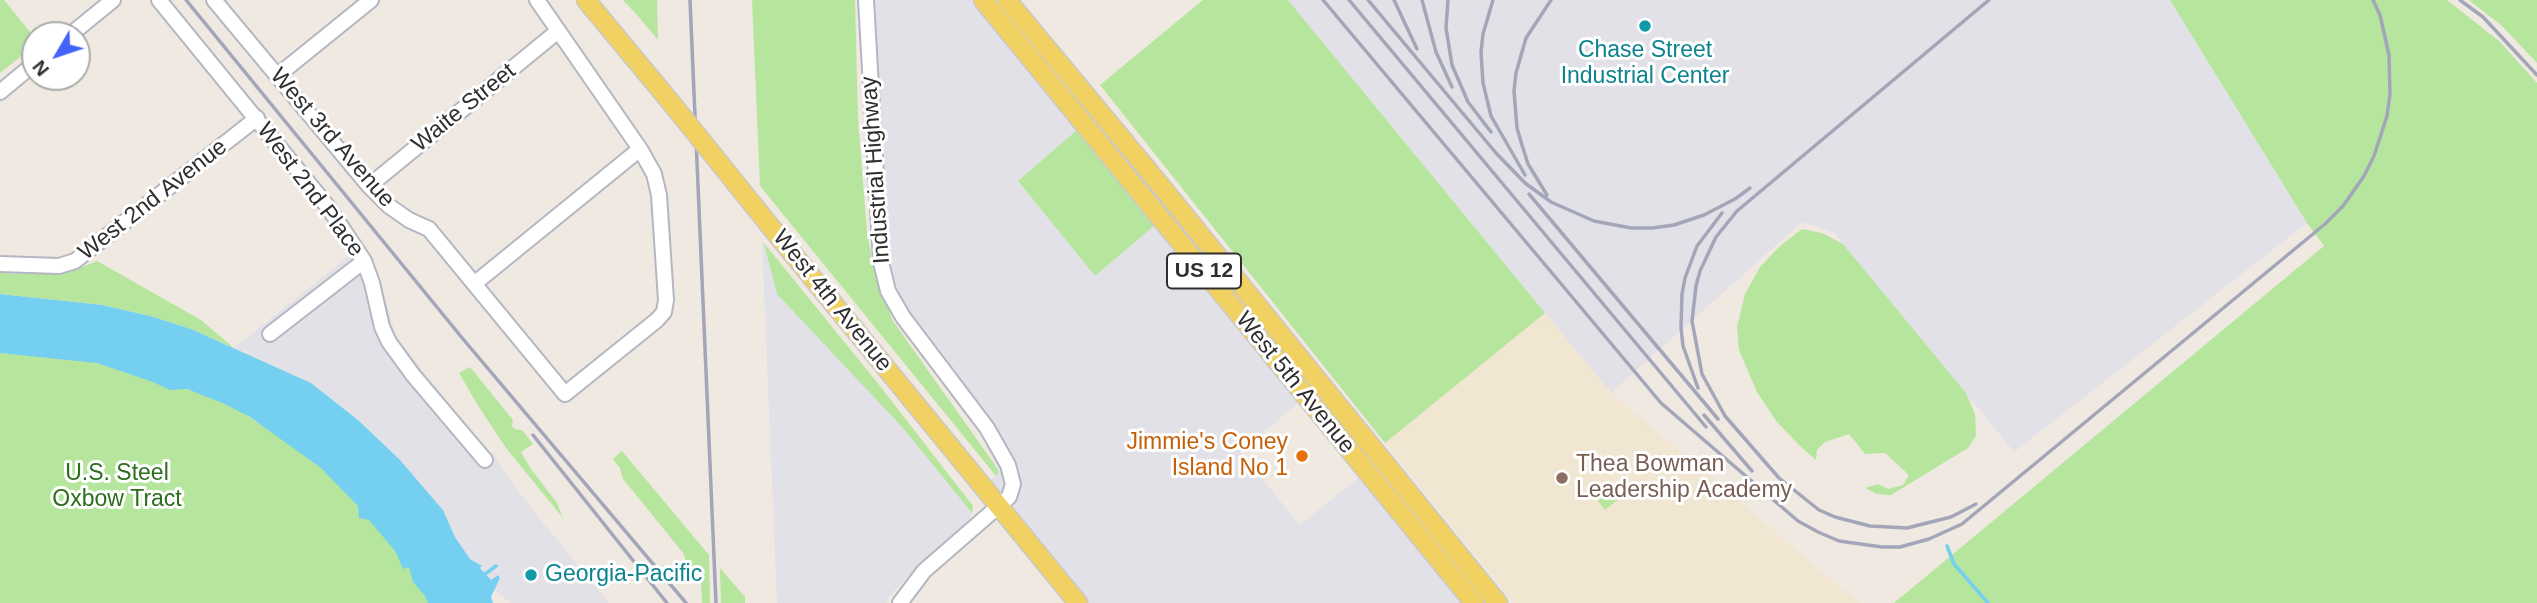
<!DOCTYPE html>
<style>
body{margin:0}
#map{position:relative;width:2537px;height:603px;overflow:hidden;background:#efe9e1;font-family:Arial,sans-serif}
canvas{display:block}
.north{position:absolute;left:21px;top:21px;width:70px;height:70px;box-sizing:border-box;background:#fff;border:2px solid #ababab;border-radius:50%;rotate:231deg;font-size:19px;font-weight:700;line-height:28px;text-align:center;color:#2e2e2e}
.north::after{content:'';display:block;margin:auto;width:24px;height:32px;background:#4264fb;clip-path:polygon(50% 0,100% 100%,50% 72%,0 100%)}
</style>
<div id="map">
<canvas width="2537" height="603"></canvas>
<div class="north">N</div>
</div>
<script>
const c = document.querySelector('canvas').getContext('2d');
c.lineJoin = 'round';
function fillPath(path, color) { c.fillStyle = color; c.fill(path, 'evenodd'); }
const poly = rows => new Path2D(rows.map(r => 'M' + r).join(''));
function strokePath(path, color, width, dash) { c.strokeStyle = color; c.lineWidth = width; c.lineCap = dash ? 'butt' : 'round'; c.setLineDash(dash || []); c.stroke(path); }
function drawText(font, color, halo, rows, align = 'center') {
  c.font = font + ' Arial,sans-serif'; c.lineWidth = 6; c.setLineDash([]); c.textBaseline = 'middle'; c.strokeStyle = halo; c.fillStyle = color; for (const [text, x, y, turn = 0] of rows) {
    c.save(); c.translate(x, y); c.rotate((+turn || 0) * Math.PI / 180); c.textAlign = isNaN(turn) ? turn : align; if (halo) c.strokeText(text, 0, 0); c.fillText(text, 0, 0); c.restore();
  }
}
const industrial = poly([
 [874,0,972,0,1077,130,1018,182,1095,275,1155,225,1303,399,1240,452,1300,525,1364,473,1464,603,1082,603,986,486,999,471,962,387,896,295,888,264],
 [1288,0,2170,0,2307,223,2014,452,1834,233,1802,222,1611,393],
 [762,241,903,428,972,513,967,525,908,576,888,598,887,603,777,603],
 [364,248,380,280,396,337,490,455,493,452,499,464,534,512,609,603,511,603,494,590,500,578,497,575,491,581,480,567,481,565,470,559,455,537,443,510,423,486,358,420,311,383,234,348,350,255]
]);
const education = poly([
 [1545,313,1611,393,1859,603,1514,603,1385,443]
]);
const green = poly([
 [0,0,4,0,35,38,35,45,0,73],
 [623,0,657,0,658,40,638,16],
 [752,0,855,0,858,120,867,232,875,275,893,321,995,465,999,472,996,476,760,186],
 [1203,0,1288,0,1545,313,1385,443,1100,85],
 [2170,0,2447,0,2499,41,2537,83,2537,603,1894,603,2324,246,2307,223],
 [2469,0,2537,0,2537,63,2501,25],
 [1077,130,1155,225,1095,276,1018,181],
 [1802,229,1822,233,1843,244,1966,393,1975,414,1976,436,1968,448,1891,495,1877,494,1865,488,1878,484,1888,489,1903,485,1909,475,1885,453,1865,454,1849,434,1825,442,1817,450,1816,460,1803,449,1777,422,1757,392,1739,350,1737,327,1745,294,1760,267,1781,245],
 [764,243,880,386,973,506,972,513,903,428,777,294],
 [97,261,201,320,234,348,191,329,150,316,102,305,0,294,0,272,12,274,70,272],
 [0,353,97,361,225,401,337,475,443,603,0,603],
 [470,367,513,420,512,426,515,429,522,430,533,444,521,452,531,469,557,503,563,518,506,448,477,404,459,373],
 [622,451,709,555,710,603,702,603,701,580,686,562,684,554,623,479,620,468,613,459],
 [1606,480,1620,498,1605,510,1591,492],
 [720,568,745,597,745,603,721,603]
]);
const water = poly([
 [0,294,102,305,150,316,191,329,311,383,358,420,399,459,443,510,455,537,470,559,482,566,480,568,491,580,498,575,500,578,491,597,493,603,428,603,425,596,413,582,409,567,403,569,396,552,369,520,359,518,358,506,321,468,250,417,225,404,187,389,170,390,153,382,97,363,0,353]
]);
const stream = poly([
 [1947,546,1954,564,1988,603],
 [485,574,496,566]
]);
const minor = poly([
 [159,0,328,207,364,261,372,283,382,327,389,342,413,375,485,460],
 [214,0,369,186,389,206,409,220,429,229,565,394,657,320,664,312,666,300,659,195,654,174,640,149,537,0],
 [866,0,881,262,888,291,903,317,987,428,1008,465,1013,484,1009,497,924,571,900,603],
 [70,35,113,0],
 [277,76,371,0],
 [0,92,35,63],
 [369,186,558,31],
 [0,264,59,266,75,261,257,118],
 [474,284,640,149],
 [270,334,364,261]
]);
const major = poly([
 [586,0,673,105],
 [983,0,1474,603],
 [1007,0,1152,175,1498,603],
 [770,226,1078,603]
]);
const rail = poly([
 [186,0,463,339,686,603],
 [690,0,716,603],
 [1323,0,1661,403,1798,521,1818,532,1839,541,1882,547,1900,547,1929,539,1962,524,2325,224,2343,206,2364,176,2374,156,2387,116,2390,94,2389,55,2380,15,2373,0],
 [1349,0,1706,427],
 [1368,0,1496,153,1525,183,1551,202,1594,221,1631,228,1652,228,1674,225,1704,215,1735,199,1750,188],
 [1394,0,1417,49],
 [1422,0,1436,52,1452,87],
 [1448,0,1446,28,1452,65,1468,102,1491,132],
 [1493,0,1483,34,1481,52,1483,83,1491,116,1525,175],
 [2460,0,2483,17,2537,75],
 [1529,194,1718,419],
 [1547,195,1528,164,1522,145,1517,128,1514,91,1516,73,1526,38,1551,0],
 [1698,388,1683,346,1681,328,1682,294,1685,278,1697,246,1722,213],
 [1704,415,1752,471],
 [533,435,667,603],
 [1976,504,1951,517,1907,528,1870,526,1835,517,1819,510,1779,478,1725,416,1702,374,1692,321,1696,286,1700,271,1716,237,1737,211,1989,0]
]);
const majorBridge = poly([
 [673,105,770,226]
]);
const markers = [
 [1645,26,7,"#0f9aa8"],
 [1302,456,7,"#e8710a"],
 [1562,478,7,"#8d6e63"],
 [531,575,7,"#0f9aa8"]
];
const shields = [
 [1204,271,74]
];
const shieldNames = [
 ["US 12",1204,271]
];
const cultureNames = [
 ["Chase Street",1645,51],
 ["Industrial Center",1645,77],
 ["Georgia-Pacific",545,575,"left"]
];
const streetNames = [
 ["Waite Street",464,108,-39],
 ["West 3rd Avenue",332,138,49],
 ["Industrial Highway",876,170,-94],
 ["West 2nd Place",310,190,53],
 ["West 2nd Avenue",153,200,-38],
 ["West 4th Avenue",832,301,51],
 ["West 5th Avenue",1295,383,51]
];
const foodNames = [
 ["Jimmie's Coney",1288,443],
 ["Island No 1",1288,469]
];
const educationNames = [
 ["Thea Bowman",1576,465],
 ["Leadership Academy",1576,491]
];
const parkNames = [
 ["U.S. Steel",117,474],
 ["Oxbow Tract",117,500]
];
fillPath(industrial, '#e3e1e8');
fillPath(education, '#f0e6d1');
fillPath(green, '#b6e59e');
fillPath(water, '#75cff0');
strokePath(stream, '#75cff0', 3.5);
strokePath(minor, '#b4b7c1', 18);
strokePath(major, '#c9c9c9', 21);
strokePath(minor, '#fff', 14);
strokePath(major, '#f2d163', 18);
strokePath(rail, '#a3a6b8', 3.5);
strokePath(majorBridge, '#c9c9c9', 21, []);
strokePath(majorBridge, '#f2d163', 18);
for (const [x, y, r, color] of markers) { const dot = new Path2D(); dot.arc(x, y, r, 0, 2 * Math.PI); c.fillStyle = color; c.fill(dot); strokePath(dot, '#fff', 2.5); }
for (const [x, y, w] of shields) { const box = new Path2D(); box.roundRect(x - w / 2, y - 17.5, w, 35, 5); c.fillStyle = '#fff'; c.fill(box); strokePath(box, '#2e2e2e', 2); }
drawText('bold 21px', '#2e2e2e', null, shieldNames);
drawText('23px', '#0d838f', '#fff', cultureNames);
drawText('23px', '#2e2e2e', '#fff', streetNames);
drawText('23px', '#c56008', '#fff', foodNames, 'right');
drawText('23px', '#785e54', '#fff', educationNames, 'left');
drawText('23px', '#2c6e1b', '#fff', parkNames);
</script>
